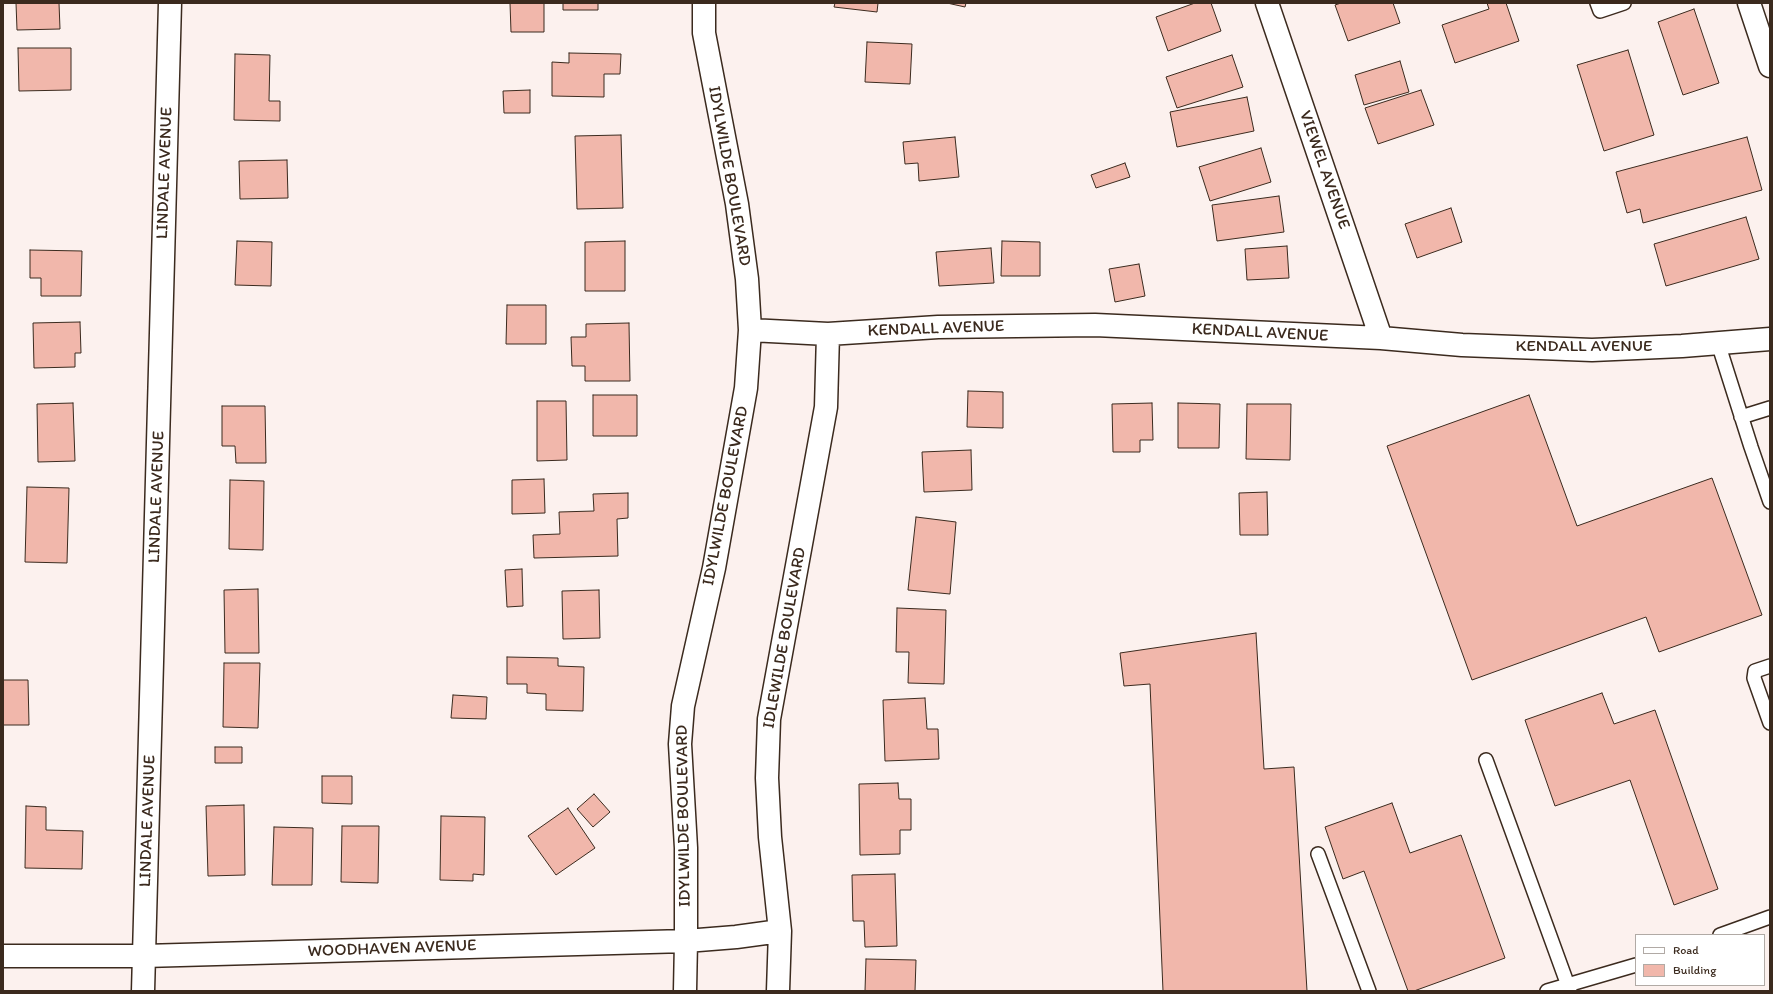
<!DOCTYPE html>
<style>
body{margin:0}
#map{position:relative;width:1773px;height:994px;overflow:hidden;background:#fcf1ee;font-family:Itim,sans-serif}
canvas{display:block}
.frame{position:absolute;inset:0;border:4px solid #3b2a1e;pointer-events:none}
.legend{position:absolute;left:1635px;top:934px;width:130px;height:52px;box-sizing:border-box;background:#fff;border:1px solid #b1aaa5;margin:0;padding:5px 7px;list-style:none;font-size:12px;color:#3b2a1e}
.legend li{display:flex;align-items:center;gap:8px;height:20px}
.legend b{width:20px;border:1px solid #b1aaa5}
</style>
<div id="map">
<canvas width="1773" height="994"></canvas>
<div class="frame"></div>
<ul class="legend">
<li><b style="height:5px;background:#fff"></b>Road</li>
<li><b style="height:11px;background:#f1b7ab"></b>Building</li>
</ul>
</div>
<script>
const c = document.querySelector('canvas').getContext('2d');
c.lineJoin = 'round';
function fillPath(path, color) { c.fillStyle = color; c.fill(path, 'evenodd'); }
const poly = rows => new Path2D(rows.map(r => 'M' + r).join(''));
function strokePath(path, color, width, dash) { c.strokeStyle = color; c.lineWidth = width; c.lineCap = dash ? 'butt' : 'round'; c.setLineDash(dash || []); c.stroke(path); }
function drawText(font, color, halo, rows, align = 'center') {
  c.font = font + ' Itim,sans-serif'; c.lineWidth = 3; c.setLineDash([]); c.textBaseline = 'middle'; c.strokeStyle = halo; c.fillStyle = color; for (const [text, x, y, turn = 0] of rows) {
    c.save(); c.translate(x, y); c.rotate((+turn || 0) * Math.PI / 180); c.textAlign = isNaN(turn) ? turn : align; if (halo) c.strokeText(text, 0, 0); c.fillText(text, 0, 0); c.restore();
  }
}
const building = poly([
 [16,3,59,3,60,29,17,30,16,3],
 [510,3,544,3,544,32,511,32,510,3],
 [563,3,598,3,598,10,563,10,563,3],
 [835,3,878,3,877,12,834,7,835,3],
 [947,3,966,3,965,7,947,3],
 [1195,3,1211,3,1221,31,1168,51,1156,17,1195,3],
 [1341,3,1393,3,1400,23,1348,41,1335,5,1341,3],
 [1487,3,1506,3,1519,41,1455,63,1442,25,1489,9,1487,3],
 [1694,9,1719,83,1683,95,1658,22,1694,9],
 [867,42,912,44,910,84,865,82,867,42],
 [18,48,71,48,71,90,19,91,18,48],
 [1628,50,1654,135,1604,151,1577,65,1628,50],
 [569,53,621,54,620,74,604,74,604,97,552,96,552,62,569,63,569,53],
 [235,54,270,55,269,101,280,101,280,121,234,120,235,54],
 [1232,55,1243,87,1177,108,1166,77,1232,55],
 [1400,61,1409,92,1364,105,1355,75,1400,61],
 [530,90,530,113,504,113,503,91,530,90],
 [1421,90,1434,125,1378,144,1365,108,1421,90],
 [1247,97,1254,131,1177,147,1170,112,1247,97],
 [621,135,623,208,577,209,575,136,621,135],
 [955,137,959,177,919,181,918,163,905,164,903,142,955,137],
 [1747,137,1762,190,1643,223,1640,209,1627,213,1616,172,1747,137],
 [1261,148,1271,182,1210,201,1199,167,1261,148],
 [287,160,288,198,240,199,239,161,287,160],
 [1125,163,1130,177,1096,188,1091,175,1125,163],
 [1279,196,1284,232,1217,241,1212,205,1279,196],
 [1451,208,1462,242,1417,258,1405,224,1451,208],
 [1746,217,1759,259,1666,286,1654,244,1746,217],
 [237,241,272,242,271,286,235,285,237,241],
 [625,241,625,291,585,291,585,242,625,241],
 [1002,241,1040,242,1040,276,1001,276,1002,241],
 [1287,246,1289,278,1247,280,1245,249,1287,246],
 [991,248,994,283,939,286,936,252,991,248],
 [30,250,82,251,81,296,41,296,41,278,30,278,30,250],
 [1139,264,1145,296,1115,302,1109,269,1139,264],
 [507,305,546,305,546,344,506,344,507,305],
 [80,322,81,353,75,353,75,367,34,368,33,323,80,322],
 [629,323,630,381,585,381,585,366,572,366,571,337,586,337,586,324,629,323],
 [968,391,1003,392,1003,428,967,427,968,391],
 [593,395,637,395,637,436,593,436,593,395],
 [1529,395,1577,526,1712,478,1762,615,1659,652,1646,617,1472,680,1387,446,1529,395],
 [537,401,566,401,567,460,537,461,537,401],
 [73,403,75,461,38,462,37,404,73,403],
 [1152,403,1153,440,1140,440,1140,452,1113,452,1112,404,1152,403],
 [1178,403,1220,404,1219,448,1178,448,1178,403],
 [1247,404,1291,404,1290,460,1246,459,1247,404],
 [222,406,265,406,266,463,236,463,235,446,222,446,222,406],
 [971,450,972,490,924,492,922,452,971,450],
 [544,479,545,513,512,514,512,480,544,479],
 [230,480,264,481,263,550,229,549,230,480],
 [27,487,69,488,67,563,25,562,27,487],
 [1267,492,1268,535,1240,535,1239,493,1267,492],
 [628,493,628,518,617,519,618,556,534,558,533,535,560,534,559,512,594,511,593,494,628,493],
 [916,517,956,522,950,594,908,590,916,517],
 [522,569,523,606,507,607,505,570,522,569],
 [258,589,259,653,225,653,224,590,258,589],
 [599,590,600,638,563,639,562,591,599,590],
 [897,608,946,610,944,684,908,683,909,652,896,652,897,608],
 [1256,633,1264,769,1294,767,1307,991,1163,991,1150,684,1124,686,1120,653,1256,633],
 [507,657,558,658,558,666,584,667,583,711,546,710,546,694,527,693,527,684,507,684,507,657],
 [224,663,260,663,258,728,223,727,224,663],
 [3,680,28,680,29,725,3,725,3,680],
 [1602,693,1614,724,1655,710,1718,889,1674,905,1630,780,1555,806,1525,720,1602,693],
 [453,695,487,697,486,719,451,718,453,695],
 [925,698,927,729,938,729,939,759,885,761,883,700,925,698],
 [215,747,242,747,242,763,215,763,215,747],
 [322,776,352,776,352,804,322,803,322,776],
 [898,783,899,799,911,799,911,830,900,830,900,854,860,855,859,784,898,783],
 [594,794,610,812,593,827,577,809,594,794],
 [1392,803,1410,853,1461,835,1505,958,1414,991,1408,991,1364,871,1343,879,1325,827,1392,803],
 [244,805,245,875,208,876,206,806,244,805],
 [26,806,46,807,46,830,83,831,82,869,25,868,26,806],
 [568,808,595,848,556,875,528,836,568,808],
 [441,816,485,817,484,875,473,874,473,881,440,880,441,816],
 [342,826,379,826,378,883,341,882,342,826],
 [274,827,313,828,312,885,272,885,274,827],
 [895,874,897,946,865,947,864,921,853,921,852,875,895,874],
 [866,959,916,960,915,991,865,991,866,959]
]);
const service = poly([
 [1597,3,1600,11,1624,3],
 [1718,343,1751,447,1770,502],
 [1741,417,1770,408],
 [1770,666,1755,671,1754,678,1770,723],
 [1486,760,1570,991],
 [1318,854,1369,991],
 [1720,935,1770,917],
 [1547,991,1636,965]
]);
const minor = poly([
 [1267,3,1381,338],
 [1749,3,1770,66],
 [750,330,828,334,938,327,1095,325,1381,338,1462,345,1592,350,1682,346,1770,339],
 [3,956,144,956,686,941,736,937,780,931],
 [143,991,170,3],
 [685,991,686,941,686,848,680,744,683,706,714,568,746,388,750,330,747,279,737,204,704,33,704,3],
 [778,991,780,931,770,837,767,778,769,719,826,407,828,334]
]);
const streetNames = [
 ["VIEWEL AVENUE",1324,170,71],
 ["LINDALE AVENUE",165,173,-88],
 ["IDYLWILDE BOULEVARD",729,176,80],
 ["KENDALL AVENUE",936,329,-2],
 ["KENDALL AVENUE",1260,333,3],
 ["KENDALL AVENUE",1584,347],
 ["IDYLWILDE BOULEVARD",726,496,-79],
 ["LINDALE AVENUE",157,497,-88],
 ["IDLEWILDE BOULEVARD",785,638,-80],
 ["IDYLWILDE BOULEVARD",684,816,-91],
 ["LINDALE AVENUE",148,821,-88],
 ["WOODHAVEN AVENUE",392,949,-2]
];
fillPath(building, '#f1b7ab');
strokePath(building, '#3b2a1e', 1);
strokePath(service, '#3b2a1e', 16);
strokePath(minor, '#3b2a1e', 25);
strokePath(service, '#fff', 13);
strokePath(minor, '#fff', 22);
drawText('17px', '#3b2a1e', '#fff', streetNames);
</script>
